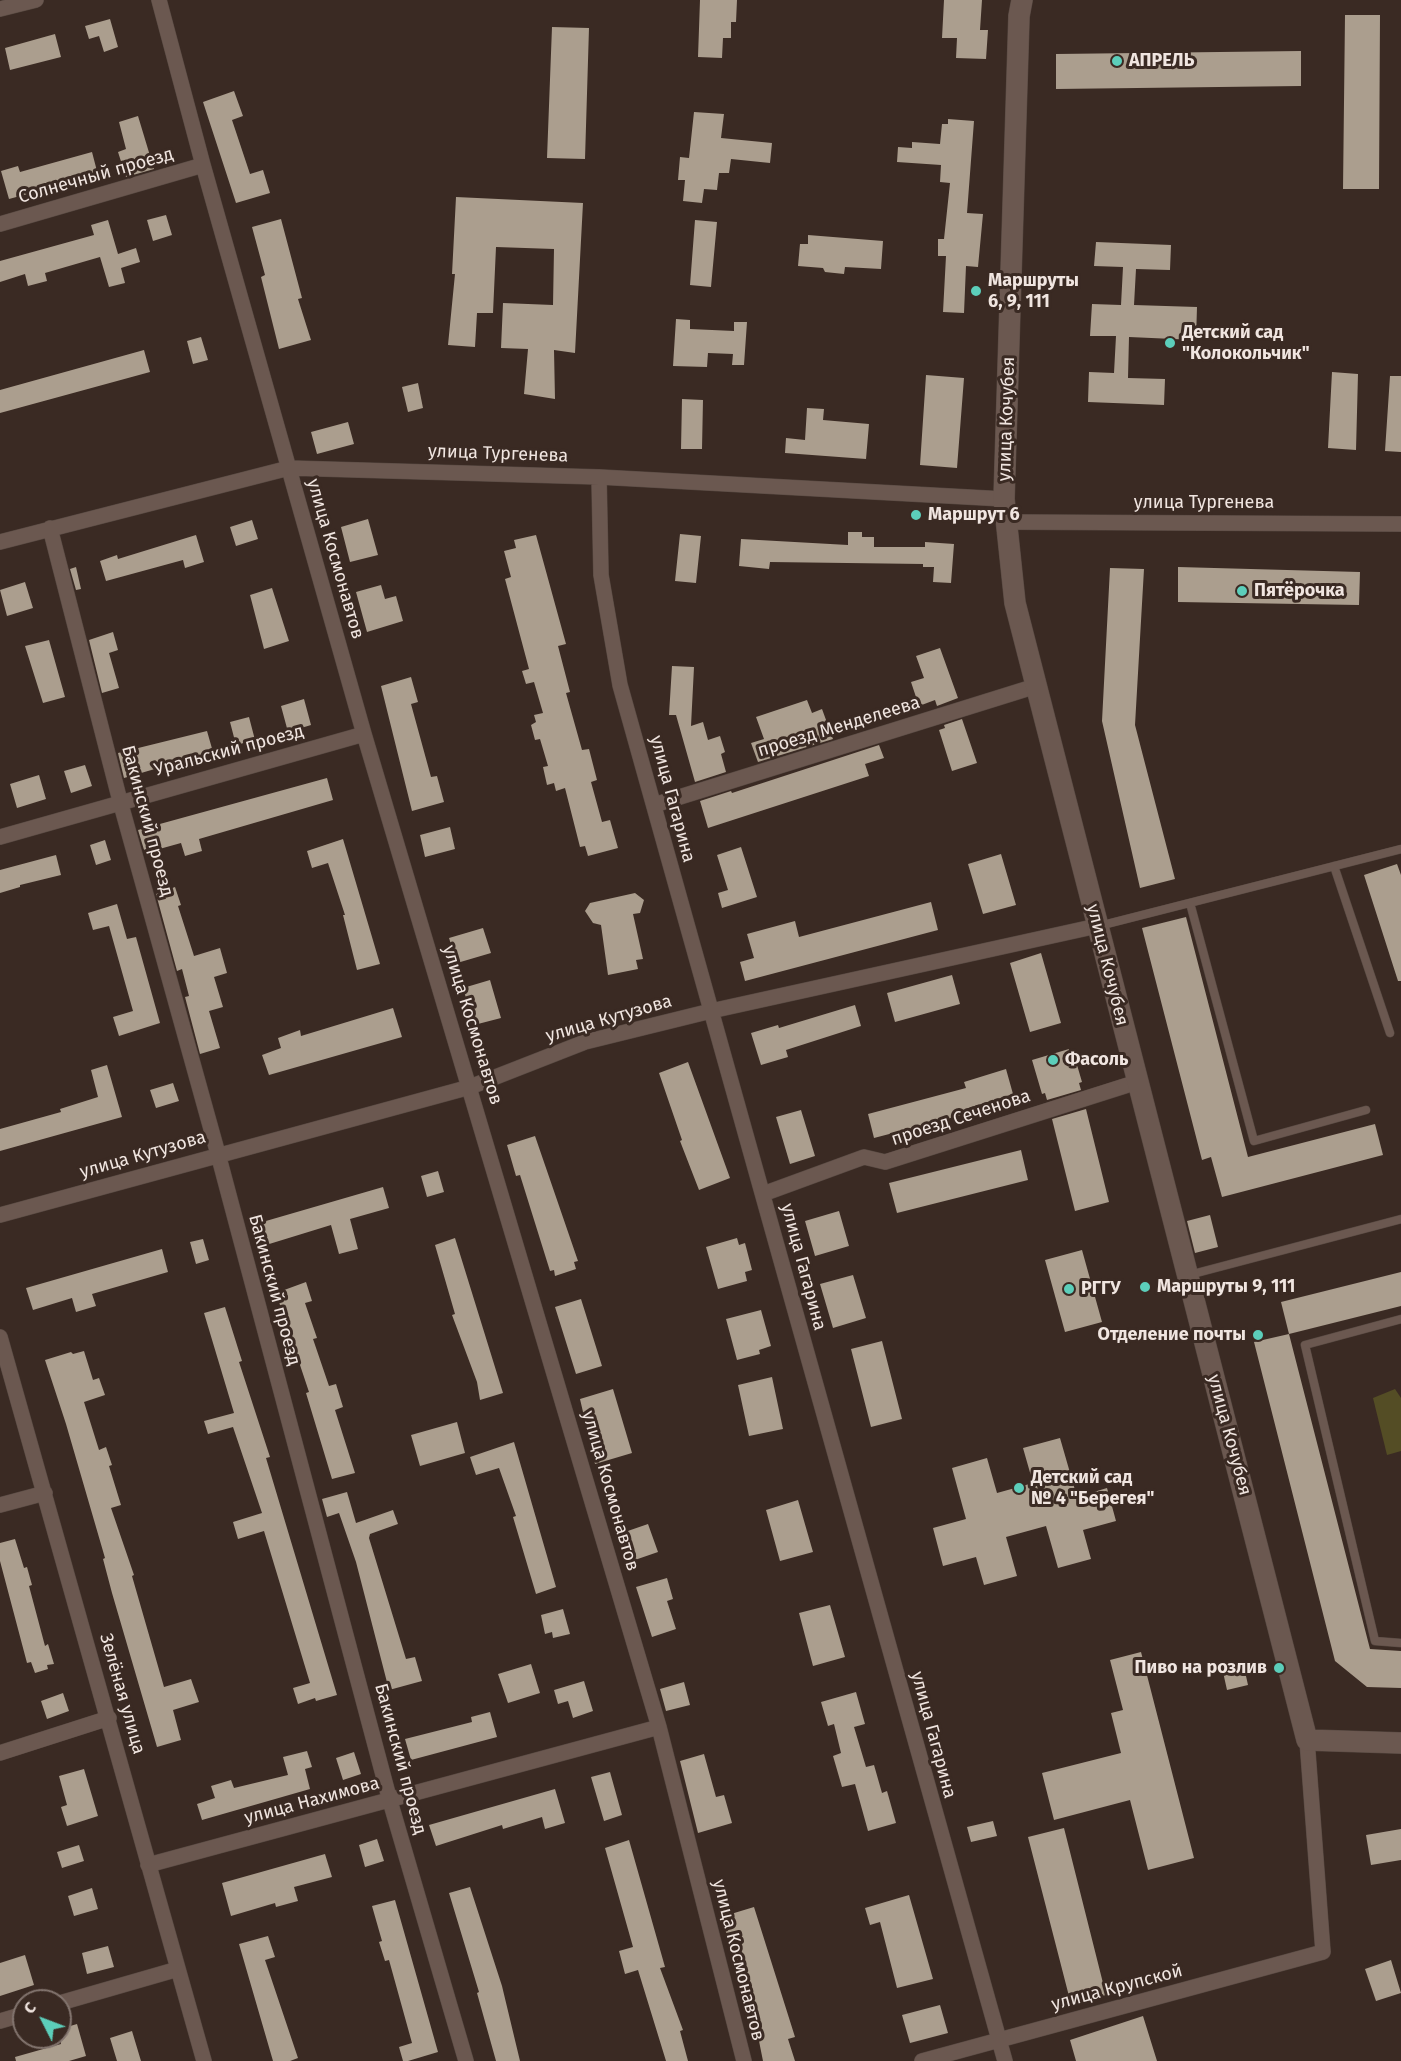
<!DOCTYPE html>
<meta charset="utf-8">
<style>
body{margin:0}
#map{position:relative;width:1401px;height:2061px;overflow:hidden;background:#3a2a23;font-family:"Fira Sans",sans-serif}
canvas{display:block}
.north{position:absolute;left:12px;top:1989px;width:60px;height:60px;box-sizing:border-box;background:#3a2a23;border:2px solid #83756f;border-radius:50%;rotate:312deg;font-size:16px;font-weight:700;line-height:24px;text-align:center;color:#f0e5e0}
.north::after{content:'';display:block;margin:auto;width:21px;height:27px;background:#5cceba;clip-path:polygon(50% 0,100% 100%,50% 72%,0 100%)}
</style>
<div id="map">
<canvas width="1401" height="2061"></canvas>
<div class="north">С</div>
</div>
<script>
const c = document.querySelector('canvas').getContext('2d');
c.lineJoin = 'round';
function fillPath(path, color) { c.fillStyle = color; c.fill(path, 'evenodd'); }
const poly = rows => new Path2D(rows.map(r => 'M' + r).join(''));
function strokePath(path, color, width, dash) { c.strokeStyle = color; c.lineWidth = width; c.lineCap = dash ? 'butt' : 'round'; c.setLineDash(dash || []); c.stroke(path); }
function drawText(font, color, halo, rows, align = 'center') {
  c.font = font + ' "Fira Sans",sans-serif'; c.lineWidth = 6; c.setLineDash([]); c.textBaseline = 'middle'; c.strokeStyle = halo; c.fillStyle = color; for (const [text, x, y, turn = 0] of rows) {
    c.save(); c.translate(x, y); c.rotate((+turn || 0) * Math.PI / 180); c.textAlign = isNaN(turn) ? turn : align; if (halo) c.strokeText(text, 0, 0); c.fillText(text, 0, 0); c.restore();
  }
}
const green = poly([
 [1395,1389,1401,1398,1401,1451,1387,1455,1373,1398]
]);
const building = poly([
 [700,0,737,0,736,22,731,22,731,38,723,38,722,58,698,57],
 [944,0,982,0,980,30,988,30,986,59,956,58,957,38,942,38],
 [1345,15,1380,15,1379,189,1343,189],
 [110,19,118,47,104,52,99,36,89,39,85,26],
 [552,27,589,28,585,159,547,158],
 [55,34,61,57,10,70,5,48],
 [1301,51,1301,86,1056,89,1056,54],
 [234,91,243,116,232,120,250,174,263,170,270,193,236,203,203,102],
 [694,112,724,114,721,138,772,143,770,163,731,159,729,173,719,173,717,190,704,189,702,203,683,201,685,180,678,180,680,157,689,158],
 [138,116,154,169,126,177,118,152,126,149,119,122],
 [948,119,974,121,967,213,983,214,978,267,966,266,964,313,943,312,946,256,938,256,938,239,944,239,950,183,940,182,941,165,897,162,898,147,912,148,912,142,940,144,942,124,948,124],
 [92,152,98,175,9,199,1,171,18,166,20,172],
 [456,197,583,203,575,353,554,350,555,399,524,394,528,349,501,348,503,303,553,305,554,249,496,247,493,313,477,313,475,347,448,345,455,274,452,274],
 [166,215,172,235,153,241,147,220],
 [281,219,302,298,298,299,311,340,279,349,261,277,265,275,252,227],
 [108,220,118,254,136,248,140,262,121,268,125,283,109,287,100,257,45,273,47,281,28,286,25,274,0,282,0,261,94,235,91,225],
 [695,220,717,222,711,287,690,285],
 [808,235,883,241,881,269,845,267,844,274,825,272,823,268,798,266,800,244,808,244],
 [1096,242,1171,245,1170,270,1136,269,1134,305,1197,307,1196,340,1129,337,1128,378,1165,379,1164,405,1088,402,1089,372,1114,373,1116,336,1090,336,1092,304,1121,305,1123,267,1094,266],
 [676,319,690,320,690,329,734,331,734,322,747,322,744,365,732,365,733,354,708,353,707,367,673,366],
 [201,337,208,360,193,364,187,341],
 [144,350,150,372,0,413,0,390],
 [1332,372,1358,374,1356,450,1328,448],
 [926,375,964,378,957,468,920,465],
 [1390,376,1401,376,1401,452,1385,451],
 [418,383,423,408,408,412,402,387],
 [682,399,703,400,702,449,681,449],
 [807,408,824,409,823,420,869,424,866,459,785,453,786,438,805,440],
 [348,422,354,444,317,454,311,432],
 [368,519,378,555,350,562,341,527],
 [252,520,258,539,236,546,230,527],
 [848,532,862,532,862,537,874,537,874,547,925,547,925,542,954,544,951,583,933,582,934,567,923,567,923,564,770,562,769,569,739,566,741,539,848,545],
 [680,534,701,536,696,583,675,581],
 [196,535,204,562,185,568,183,560,106,581,100,561,117,555,118,559],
 [536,535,566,644,558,646,570,692,566,693,582,750,589,749,597,780,591,782,602,822,610,820,618,848,588,856,585,846,580,847,565,788,556,791,554,783,547,785,543,767,548,766,540,739,535,740,531,725,536,722,534,715,543,713,534,682,526,684,522,671,529,669,505,579,511,577,504,551,516,548,514,540],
 [76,567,81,589,76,590,70,569],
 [1178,567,1360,572,1359,605,1178,602],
 [1110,568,1144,569,1135,725,1175,879,1140,888,1102,721],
 [25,582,33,608,7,616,0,590],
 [381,585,385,599,396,596,403,621,367,632,356,592],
 [272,588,289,641,264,649,250,595],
 [113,632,118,650,109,653,119,688,102,693,89,640],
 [49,640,65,697,43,703,25,646],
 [940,648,958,698,937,706,935,700,919,706,911,682,924,678,916,656],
 [672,666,694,667,691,726,703,722,708,740,720,736,725,752,721,754,726,772,695,782,676,715,669,715],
 [411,677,418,702,411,704,431,777,437,776,444,802,412,811,381,686],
 [304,699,311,725,288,732,281,706],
 [807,700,812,713,822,709,833,739,758,762,751,743,764,739,756,717],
 [249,717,255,740,236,745,230,722],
 [962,719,977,763,952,771,939,730,945,728,944,725],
 [207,731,213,752,124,778,118,753],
 [879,745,884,758,865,764,869,776,708,828,700,801,731,791,732,793],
 [85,765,92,786,71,793,64,771],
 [39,775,46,799,17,808,10,784],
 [327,778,333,800,199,839,202,851,185,856,181,843,145,853,138,830],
 [450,827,455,849,425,857,420,835],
 [343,839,380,964,357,970,343,915,345,915,328,863,312,868,307,851],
 [105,840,111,860,96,865,90,845],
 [741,847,757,897,722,908,718,893,728,890,717,855],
 [1001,854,1016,905,983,914,968,864],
 [56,855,61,875,20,885,20,887,0,893,0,870],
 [1397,864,1401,875,1401,981,1398,981,1364,875],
 [175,887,181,905,178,906,194,956,220,948,227,973,214,977,223,1007,209,1011,220,1048,200,1054,185,997,189,996,182,969,177,971,156,894],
 [635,893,644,900,640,913,633,914,643,959,636,960,638,969,608,975,601,925,593,923,585,911,590,903],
 [931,902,938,930,745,981,740,962,754,958,747,934,795,921,799,937],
 [117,904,127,939,136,937,160,1023,119,1036,113,1017,133,1011,109,926,93,930,88,913],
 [1186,917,1248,1157,1375,1124,1383,1155,1222,1197,1211,1157,1202,1160,1142,928],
 [483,928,491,953,457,963,449,938],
 [1041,953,1061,1023,1030,1032,1010,963],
 [952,975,960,1004,895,1022,887,993],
 [490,980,501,1018,474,1025,463,988],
 [855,1005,861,1026,786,1050,788,1057,761,1065,751,1033,778,1025,779,1028],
 [393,1008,402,1037,269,1075,262,1055,281,1048,278,1038,300,1030,301,1036],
 [1069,1049,1072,1059,1075,1058,1082,1082,1079,1083,1081,1090,1047,1100,1045,1093,1042,1094,1032,1060],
 [688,1062,730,1178,699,1190,680,1141,682,1140,659,1073],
 [107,1065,122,1117,0,1151,0,1129,61,1112,60,1109,98,1097,91,1070],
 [1006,1069,1013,1094,965,1109,966,1114,874,1138,868,1114,966,1088,964,1082],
 [173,1083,179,1101,156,1108,150,1090],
 [1086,1109,1109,1202,1075,1211,1052,1119],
 [801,1110,815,1156,790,1164,776,1117],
 [535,1136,578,1261,574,1262,576,1269,555,1276,554,1270,550,1271,520,1175,516,1176,507,1145],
 [1021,1150,1028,1180,897,1213,889,1183],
 [438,1171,444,1192,427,1197,421,1176],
 [383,1187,389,1208,350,1219,358,1249,339,1254,331,1225,266,1245,259,1223],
 [839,1211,849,1246,815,1256,805,1221],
 [1210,1215,1218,1247,1195,1253,1187,1221],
 [455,1238,503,1393,480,1400,477,1382,452,1315,455,1314,435,1245],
 [737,1238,739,1245,745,1243,752,1270,745,1272,747,1281,718,1289,706,1247],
 [203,1239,209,1260,196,1264,190,1242],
 [162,1249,168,1272,92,1294,96,1306,76,1312,72,1298,33,1310,26,1288],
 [1082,1250,1102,1322,1065,1332,1045,1260],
 [1401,1272,1401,1306,1289,1334,1281,1302],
 [853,1275,866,1318,833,1328,820,1284],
 [306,1282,312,1301,305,1303,317,1338,313,1339,329,1386,336,1384,343,1407,335,1410,355,1473,332,1479,306,1393,309,1392,276,1293],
 [581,1299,602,1366,576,1374,555,1307],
 [225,1307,242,1361,239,1362,270,1457,266,1458,337,1695,316,1701,315,1698,298,1704,293,1688,310,1683,264,1531,238,1539,233,1522,262,1513,233,1427,208,1434,204,1421,234,1413,204,1313],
 [761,1310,771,1346,759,1350,760,1354,737,1360,726,1319],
 [1289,1334,1370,1649,1401,1651,1401,1688,1367,1687,1335,1661,1254,1342],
 [882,1341,902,1419,871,1427,851,1349],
 [84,1351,93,1380,99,1378,105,1395,84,1402,99,1450,106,1447,112,1465,109,1466,121,1505,111,1508,134,1575,132,1576,164,1687,191,1679,199,1702,173,1710,181,1740,157,1747,112,1593,103,1559,105,1558,66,1424,45,1360,71,1352,73,1354],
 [772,1377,783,1429,749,1436,738,1385],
 [613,1389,632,1453,595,1464,580,1399],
 [457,1422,465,1453,420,1466,411,1435],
 [1060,1438,1077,1497,1107,1488,1116,1521,1083,1530,1091,1559,1058,1568,1046,1526,1006,1537,1017,1576,984,1585,976,1557,943,1566,933,1528,966,1519,952,1468,987,1458,997,1493,1033,1483,1023,1448],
 [514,1442,556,1587,536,1594,513,1517,516,1516,499,1468,476,1475,470,1457],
 [347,1492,356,1523,393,1510,398,1524,370,1534,369,1538,406,1659,415,1657,422,1681,389,1690,356,1562,339,1513,327,1517,322,1499],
 [798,1500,813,1552,780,1561,766,1510],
 [648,1524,658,1552,629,1562,619,1534],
 [15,1539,24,1568,27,1567,32,1585,29,1586,45,1646,48,1644,54,1664,47,1665,48,1669,35,1673,31,1662,27,1663,0,1561,0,1543],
 [667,1578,673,1599,667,1601,676,1629,652,1637,636,1587],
 [830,1605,845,1657,813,1666,799,1613],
 [563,1609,570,1634,553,1638,552,1632,545,1634,541,1615],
 [1141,1652,1194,1858,1148,1870,1130,1800,1054,1820,1042,1773,1121,1753,1111,1713,1123,1710,1110,1660],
 [531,1664,540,1693,508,1703,498,1674],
 [1244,1667,1248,1685,1227,1690,1223,1672],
 [584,1681,593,1711,573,1718,568,1701,558,1704,554,1690],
 [684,1682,690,1705,666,1711,660,1689],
 [856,1692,865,1724,854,1727,866,1767,874,1765,882,1793,887,1791,896,1823,868,1831,855,1784,842,1787,833,1756,841,1753,834,1724,828,1726,821,1702],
 [63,1693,69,1711,47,1719,41,1701],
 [490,1712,497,1737,411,1760,405,1739,472,1722,471,1717],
 [307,1751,312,1767,305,1769,310,1789,202,1820,197,1804,215,1798,211,1786,231,1780,234,1788,288,1775,283,1757],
 [354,1752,361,1774,343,1780,336,1758],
 [704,1754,716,1797,724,1795,732,1823,698,1833,680,1761],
 [84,1769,98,1816,67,1826,61,1807,67,1805,59,1776],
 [610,1772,622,1815,604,1821,591,1777],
 [555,1789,565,1823,545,1829,542,1817,503,1829,502,1825,436,1846,429,1825],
 [993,1821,997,1836,971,1842,967,1827],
 [1064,1828,1106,1995,1071,2004,1028,1837],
 [1401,1829,1401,1860,1371,1865,1366,1835],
 [377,1839,384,1861,365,1867,359,1845],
 [629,1840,665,1967,660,1968,683,2030,680,2031,688,2061,666,2061,638,1970,625,1974,619,1951,633,1947,605,1848],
 [79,1845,84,1861,62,1868,57,1852],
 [325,1854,332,1877,294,1887,298,1901,276,1907,275,1903,231,1916,222,1883],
 [470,1887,502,1986,520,2061,496,2061,477,1993,479,1992,449,1893],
 [92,1888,98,1909,74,1916,68,1896],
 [909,1895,933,1979,897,1988,880,1922,870,1925,865,1908],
 [395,1900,438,2052,408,2061,403,2061,399,2047,412,2043,389,1960,385,1961,379,1942,382,1941,372,1906],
 [754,1907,795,2037,788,2039,795,2061,763,2061,754,2016,721,1917],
 [268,1936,275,1957,265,1960,298,2058,290,2061,273,2061,239,1944],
 [108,1946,114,1967,87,1974,82,1953],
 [25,1955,34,1985,0,1996,0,1963],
 [1391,1960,1401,1993,1376,2001,1365,1969],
 [940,2005,948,2033,910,2043,902,2015],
 [1143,2016,1157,2061,1076,2061,1070,2040],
 [77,2024,86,2056,69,2061,16,2061,15,2057,61,2044,60,2029],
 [132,2031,141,2061,117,2061,110,2038]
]);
const service = poly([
 [1334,866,1390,1033],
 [1190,903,1254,1141,1366,1110],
 [1099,926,1401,849],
 [1189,1275,1401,1219],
 [1401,1319,1305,1345,1375,1641,1401,1643]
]);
const minor = poly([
 [159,0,203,165,364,734,659,1727,744,2061],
 [0,9,36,0],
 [0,224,203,165],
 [599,477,601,575,620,685,1005,2061],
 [1006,522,1401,524],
 [50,528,120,801,218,1154,390,1801,466,2061],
 [0,542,289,468,599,477,1004,499],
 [654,805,1036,686],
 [0,837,364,734],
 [763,1194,864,1157,885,1162,1137,1082],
 [0,1215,470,1087,585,1042,711,1011,1097,926],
 [0,1337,204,2061],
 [0,1505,45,1493],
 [0,1753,109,1718],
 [148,1865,659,1727],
 [60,2003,178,1969],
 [0,2021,24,2014],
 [922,2061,1323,1952,1307,1740]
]);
const secondary = poly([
 [1022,0,1019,16,1004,499,1015,603,1307,1740,1401,1743]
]);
const markers = [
 [1117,61,6,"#5cceba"],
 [976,291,6,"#5cceba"],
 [1170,343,6,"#5cceba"],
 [916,515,6,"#5cceba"],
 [1242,591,6,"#5cceba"],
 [1053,1060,6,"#5cceba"],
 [1145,1287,6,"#5cceba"],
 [1069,1289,6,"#5cceba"],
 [1258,1335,6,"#5cceba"],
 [1019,1488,6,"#5cceba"],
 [1279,1668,6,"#5cceba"]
];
const poiNames = [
 ["АПРЕЛЬ",1129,61],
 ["Маршруты",988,281],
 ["6, 9, 111",988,302],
 ["Детский сад",1182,333],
 ["\"Колокольчик\"",1182,354],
 ["Маршрут 6",928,515],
 ["Пятёрочка",1254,591],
 ["Фасоль",1065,1060],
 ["Маршруты 9, 111",1157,1287],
 ["РГГУ",1081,1289],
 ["Отделение почты",1246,1335,"right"],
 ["Детский сад",1031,1478],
 ["№ 4 \"Берегея\"",1031,1499],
 ["Пиво на розлив",1267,1668,"right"]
];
const streetNames = [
 ["Солнечный проезд",96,176,-16],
 ["улица Кочубея",1007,419,-88],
 ["улица Тургенева",498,454,2],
 ["улица Тургенева",1204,503],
 ["улица Космонавтов",335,559,74],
 ["проезд Менделеева",839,727,-17],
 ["Уральский проезд",229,751,-15],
 ["улица Гагарина",672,799,75],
 ["Бакинский проезд",147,821,75],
 ["улица Кочубея",1107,965,76],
 ["улица Кутузова",609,1019,-16],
 ["улица Космонавтов",472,1025,73],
 ["проезд Сеченова",961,1118,-18],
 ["улица Кутузова",143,1155,-16],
 ["улица Гагарина",803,1267,75],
 ["Бакинский проезд",274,1290,75],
 ["улица Кочубея",1229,1435,75],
 ["улица Космонавтов",610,1491,74],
 ["Зелёная улица",122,1694,74],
 ["улица Гагарина",933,1735,75],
 ["Бакинский проезд",400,1759,75],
 ["улица Нахимова",312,1801,-15],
 ["улица Космонавтов",738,1960,76],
 ["улица Крупской",1117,1988,-15]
];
fillPath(green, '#544d25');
fillPath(building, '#ab9e8e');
strokePath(service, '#574942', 9);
strokePath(minor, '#574942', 16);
strokePath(secondary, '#574942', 22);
strokePath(service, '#6b5850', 8);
strokePath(minor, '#6b5850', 15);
strokePath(secondary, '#6b5850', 21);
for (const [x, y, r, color] of markers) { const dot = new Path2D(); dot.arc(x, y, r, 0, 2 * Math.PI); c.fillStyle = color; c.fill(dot); strokePath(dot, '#3a2a23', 2); }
drawText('bold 18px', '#f0e5e0', '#3a2a23', poiNames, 'left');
drawText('18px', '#f0e5e0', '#3a2a23', streetNames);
</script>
